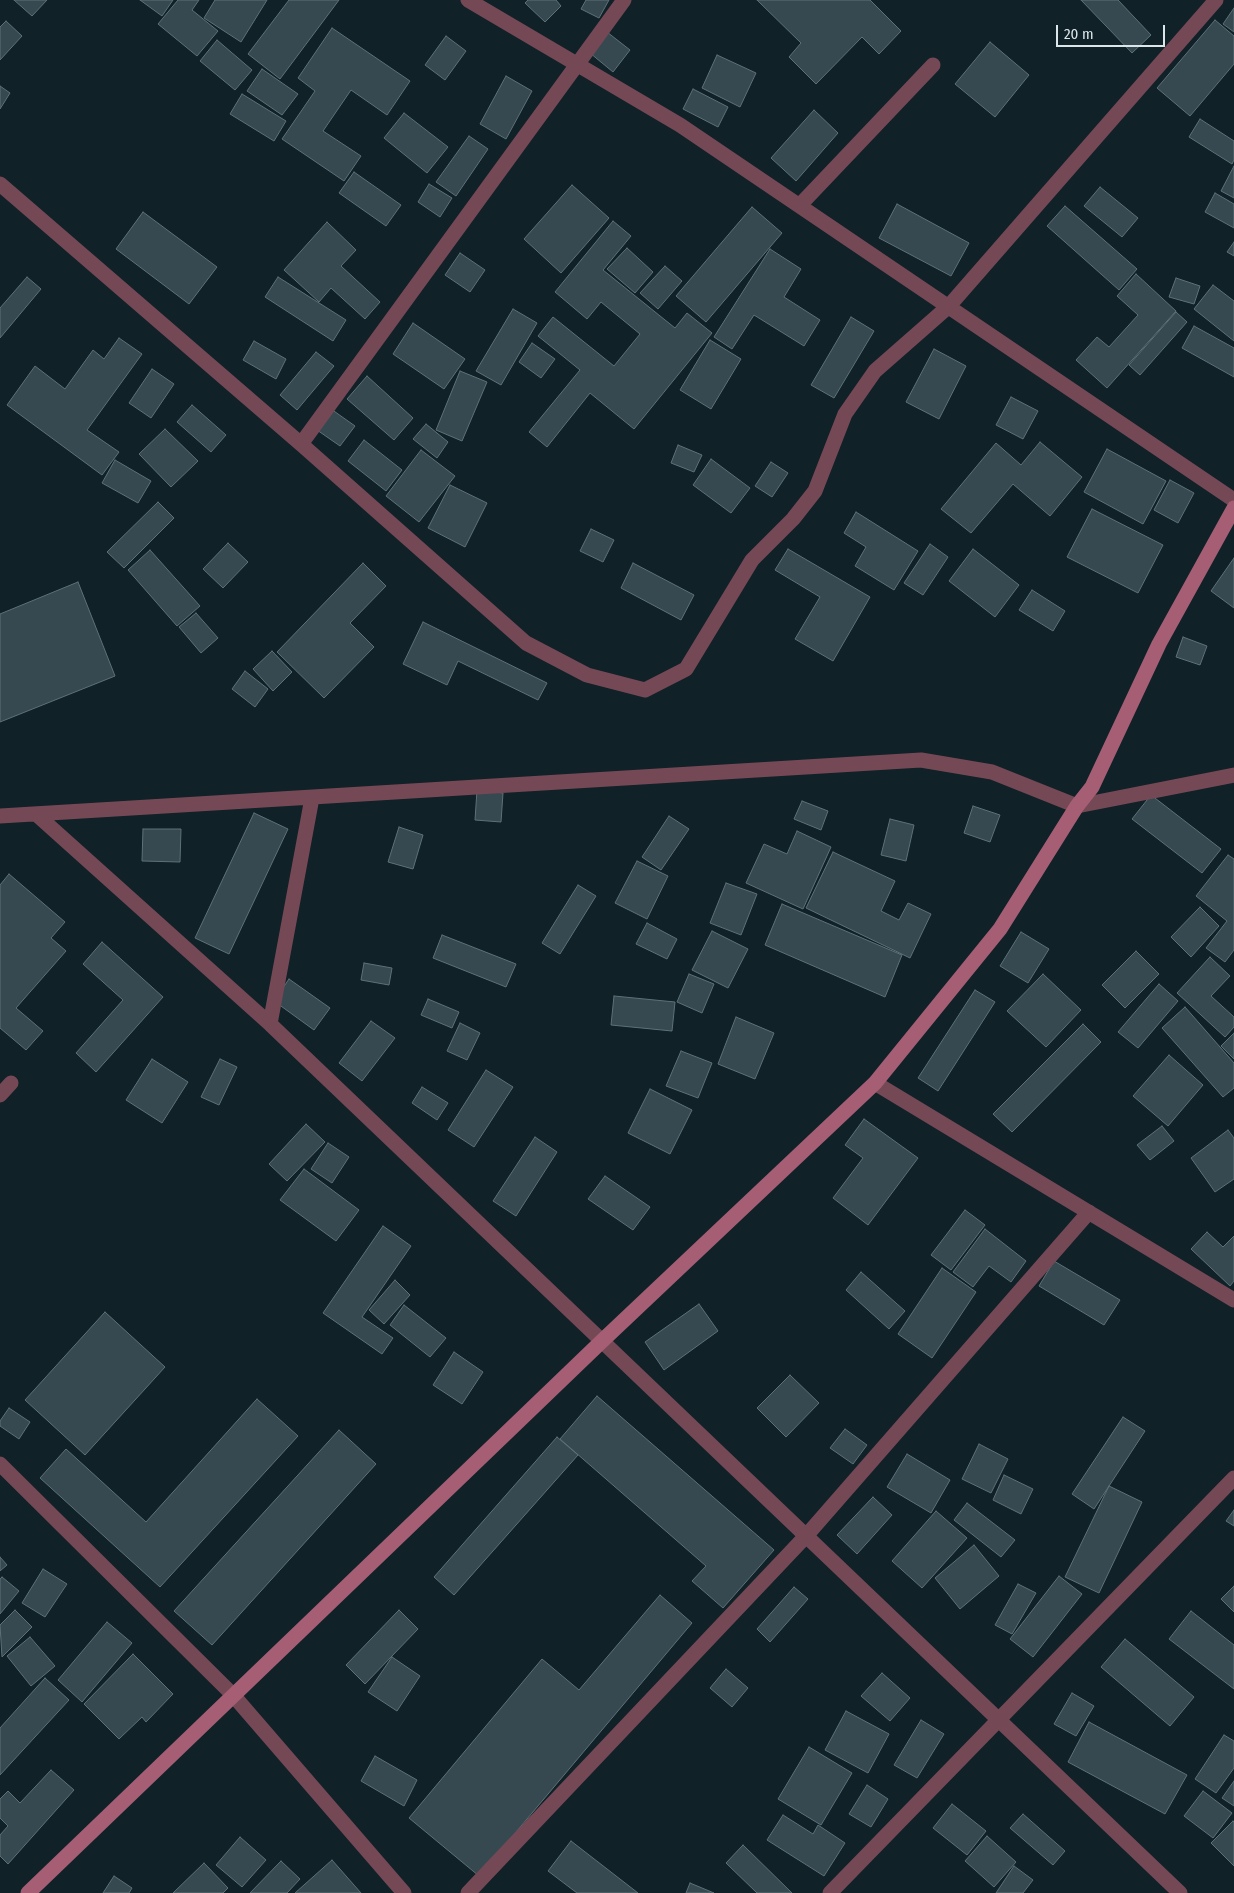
<!DOCTYPE html>
<style>
body{margin:0}
#map{position:relative;width:1234px;height:1893px;overflow:hidden;background:#102127;font-family:"Fira Sans Condensed",sans-serif}
canvas{display:block}
.scale{position:absolute;left:1056px;top:25px;width:109px;height:22px;box-sizing:border-box;border:2px solid #dbe6ea;border-top:0;padding-left:6px;font-size:15px;line-height:18px;white-space:nowrap;color:#dbe6ea;-webkit-text-stroke:4px #102127;paint-order:stroke}
</style>
<div id="map">
<canvas width="1234" height="1893"></canvas>
<div class="scale">20 m</div>
</div>
<script>
const c = document.querySelector('canvas').getContext('2d');
c.lineJoin = 'round';
function fillPath(path, color) { c.fillStyle = color; c.fill(path, 'evenodd'); }
const poly = rows => new Path2D(rows.map(r => 'M' + r).join(''));
function strokePath(path, color, width, dash) { c.strokeStyle = color; c.lineWidth = width; c.lineCap = dash ? 'butt' : 'round'; c.setLineDash(dash || []); c.stroke(path); }
const building = poly([
 [14,0,47,0,32,16,14,0],
 [140,0,173,0,162,16,140,0],
 [178,0,199,0,192,10,218,31,197,56,158,24,178,0],
 [215,0,267,0,241,42,204,18,215,0],
 [289,0,339,0,280,79,248,54,289,0],
 [528,0,556,0,561,6,545,22,525,3,528,0],
 [586,0,609,0,599,18,581,9,586,0],
 [757,0,870,0,901,31,879,54,862,37,816,84,789,57,801,43,757,0],
 [1081,0,1118,0,1151,35,1132,53,1081,0],
 [1234,8,1234,32,1223,24,1234,8],
 [1215,20,1234,36,1234,64,1190,116,1157,88,1215,20],
 [6,21,22,36,0,60,0,27,6,21],
 [332,28,410,81,387,115,351,90,323,131,361,156,344,181,282,139,315,91,298,78,332,28],
 [607,32,630,50,613,72,590,53,607,32],
 [446,36,466,51,445,80,425,65,446,36],
 [217,40,252,70,235,90,200,61,217,40],
 [990,42,1029,75,995,117,955,84,990,42],
 [717,55,756,73,740,107,702,88,717,55],
 [262,69,298,94,282,115,247,91,262,69],
 [506,76,532,91,506,139,480,124,506,76],
 [0,86,10,93,0,109,0,86],
 [693,89,728,107,718,127,683,109,693,89],
 [242,94,286,121,274,141,230,114,242,94],
 [814,110,838,133,796,181,771,158,814,110],
 [404,113,448,147,427,173,384,138,404,113],
 [1200,119,1234,141,1234,160,1232,164,1189,137,1200,119],
 [469,136,488,149,456,196,436,182,469,136],
 [1234,166,1234,198,1221,191,1234,166],
 [354,172,401,205,386,226,339,193,354,172],
 [429,184,452,198,440,217,418,202,429,184],
 [572,185,609,218,561,273,524,239,572,185],
 [1100,187,1138,218,1122,237,1084,206,1100,187],
 [1215,193,1234,204,1234,228,1205,212,1215,193],
 [897,204,969,243,951,276,879,238,897,204],
 [1065,206,1137,269,1119,290,1047,226,1065,206],
 [752,207,782,233,706,322,676,296,752,207],
 [143,212,217,267,189,304,116,249,143,212],
 [613,221,631,236,603,270,675,328,687,313,712,333,634,429,590,393,547,447,529,432,580,370,538,336,553,317,614,366,640,334,601,302,587,319,555,292,613,221],
 [327,222,356,250,341,266,380,302,365,319,331,288,319,302,284,270,327,222],
 [1234,242,1234,256,1227,252,1234,242],
 [627,248,653,272,635,293,607,269,627,248],
 [770,249,801,269,784,297,820,320,804,346,754,315,732,349,714,337,770,249],
 [460,253,485,270,470,292,445,275,460,253],
 [665,266,682,281,658,309,640,293,665,266],
 [1136,274,1176,311,1107,388,1076,360,1097,337,1109,347,1138,315,1117,296,1136,274],
 [27,277,41,289,0,338,0,308,27,277],
 [278,277,346,320,333,341,265,297,278,277],
 [1176,278,1200,286,1194,304,1169,297,1176,278],
 [1213,285,1234,301,1234,341,1194,309,1213,285],
 [513,309,537,323,501,385,476,371,513,309],
 [1176,312,1187,322,1140,375,1129,365,1176,312],
 [851,317,874,331,834,398,811,385,851,317],
 [413,323,465,359,444,389,393,354,413,323],
 [1194,326,1234,348,1234,377,1182,348,1194,326],
 [119,338,142,354,87,430,119,452,102,475,7,405,35,366,65,389,93,350,104,359,119,338],
 [710,340,741,359,711,409,680,390,710,340],
 [254,341,286,359,276,379,243,360,254,341],
 [532,343,555,359,541,378,519,362,532,343],
 [934,349,966,366,939,419,906,402,934,349],
 [316,352,334,366,297,410,280,395,316,352],
 [152,369,174,384,151,418,129,403,152,369],
 [460,371,487,382,462,441,436,430,460,371],
 [367,376,413,418,394,440,347,399,367,376],
 [1011,397,1038,411,1023,439,996,425,1011,397],
 [192,405,226,435,211,452,177,422,192,405],
 [331,409,355,426,340,446,317,430,331,409],
 [426,424,448,442,437,458,413,439,426,424],
 [165,429,198,461,171,487,139,454,165,429],
 [364,440,402,470,386,491,348,461,364,440],
 [1040,442,1082,477,1050,516,1013,484,971,533,941,509,996,443,1021,465,1040,442],
 [678,445,702,455,694,472,671,463,678,445],
 [1107,449,1166,481,1143,524,1084,492,1107,449],
 [421,450,455,476,419,522,386,496,421,450],
 [711,459,750,488,731,513,693,485,711,459],
 [115,460,151,481,138,503,102,483,115,460],
 [771,462,788,473,772,497,755,486,771,462],
 [1170,480,1194,493,1178,523,1154,510,1170,480],
 [450,485,487,503,465,547,428,528,450,485],
 [158,502,174,518,124,568,107,552,158,502],
 [1092,509,1163,545,1138,593,1067,557,1092,509],
 [856,512,918,551,894,590,855,566,866,547,844,533,856,512],
 [591,529,614,540,603,562,580,551,591,529],
 [228,543,248,562,223,588,203,569,228,543],
 [930,544,948,557,923,595,904,583,930,544],
 [788,549,870,597,833,661,795,639,820,597,775,570,788,549],
 [973,549,1019,585,995,617,949,581,973,549],
 [150,550,200,606,177,626,128,570,150,550],
 [1234,558,1234,608,1211,591,1234,558],
 [363,563,386,586,350,623,374,647,324,698,277,652,363,563],
 [633,563,694,595,681,620,621,588,633,563],
 [78,582,115,676,0,722,0,614,78,582],
 [1032,590,1065,611,1053,631,1019,610,1032,590],
 [196,613,218,638,201,653,179,627,196,613],
 [423,622,547,683,538,700,458,661,447,685,403,664,423,622],
 [1183,637,1207,646,1200,665,1176,657,1183,637],
 [272,651,292,672,273,691,253,669,272,651],
 [245,671,268,689,255,707,232,689,245,671],
 [477,790,503,793,501,822,475,820,477,790],
 [1151,795,1221,849,1202,873,1132,819,1151,795],
 [802,801,828,811,821,830,794,819,802,801],
 [973,806,1000,815,990,842,964,833,973,806],
 [254,813,288,829,229,954,195,938,254,813],
 [669,816,689,829,661,870,642,857,669,816],
 [890,819,914,825,906,861,881,855,890,819],
 [399,827,423,835,413,869,388,862,399,827],
 [143,829,181,829,180,862,142,861,143,829],
 [797,831,831,847,803,909,746,883,764,844,787,854,797,831],
 [833,852,895,881,881,911,899,920,908,903,931,914,910,958,806,908,833,852],
 [1228,855,1234,859,1234,950,1225,962,1206,948,1227,921,1196,896,1228,855],
 [637,861,668,876,647,919,615,903,637,861],
 [9,874,65,922,51,938,66,951,16,1008,43,1031,26,1050,0,1028,0,885,9,874],
 [726,883,757,894,741,935,710,923,726,883],
 [578,885,596,896,560,954,542,943,578,885],
 [782,904,902,955,885,997,765,945,782,904],
 [1200,907,1219,926,1191,957,1171,937,1200,907],
 [647,923,677,939,667,959,636,944,647,923],
 [712,931,748,949,728,988,692,970,712,931],
 [1021,932,1049,949,1028,983,1000,966,1021,932],
 [442,935,516,964,506,987,433,958,442,935],
 [102,942,163,997,96,1072,76,1053,123,1000,83,964,102,942],
 [1136,951,1159,974,1125,1008,1102,985,1136,951],
 [1210,957,1230,976,1211,996,1234,1017,1234,1027,1225,1037,1177,993,1210,957],
 [364,963,392,968,389,985,361,980,364,963],
 [689,974,714,984,702,1013,677,1002,689,974],
 [1043,974,1081,1010,1046,1047,1007,1011,1043,974],
 [289,979,330,1008,314,1030,274,1001,289,979],
 [1159,984,1178,1001,1138,1048,1118,1032,1159,984],
 [975,990,995,1002,938,1091,918,1078,975,990],
 [614,996,675,1002,672,1031,611,1025,614,996],
 [428,999,459,1012,452,1028,421,1015,428,999],
 [1185,1007,1234,1063,1234,1088,1223,1097,1162,1028,1185,1007],
 [736,1017,774,1033,755,1079,718,1064,736,1017],
 [371,1021,395,1038,362,1081,339,1063,371,1021],
 [460,1023,480,1033,467,1060,447,1051,460,1023],
 [1083,1024,1101,1042,1012,1132,993,1114,1083,1024],
 [1234,1033,1234,1059,1221,1046,1234,1033],
 [681,1051,712,1063,698,1098,666,1086,681,1051],
 [1169,1055,1203,1085,1168,1126,1133,1096,1169,1055],
 [152,1059,188,1082,162,1123,126,1100,152,1059],
 [220,1059,237,1067,219,1105,201,1097,220,1059],
 [486,1070,513,1087,474,1147,448,1130,486,1070],
 [422,1087,448,1103,437,1120,412,1103,422,1087],
 [650,1089,692,1110,670,1154,628,1133,650,1089],
 [864,1119,918,1158,868,1225,833,1198,863,1158,845,1145,864,1119],
 [306,1124,325,1142,287,1181,269,1164,306,1124],
 [1162,1126,1174,1141,1150,1160,1137,1145,1162,1126],
 [1228,1130,1234,1138,1234,1179,1215,1192,1191,1158,1228,1130],
 [535,1137,557,1152,516,1216,493,1201,535,1137],
 [328,1143,349,1157,332,1183,311,1169,328,1143],
 [304,1169,359,1210,336,1241,280,1200,304,1169],
 [605,1176,650,1207,633,1230,588,1199,605,1176],
 [965,1210,985,1225,951,1270,931,1255,965,1210],
 [383,1226,411,1246,362,1317,393,1338,382,1354,323,1313,383,1226],
 [985,1229,1026,1261,1011,1282,989,1266,973,1287,953,1272,985,1229],
 [1207,1232,1223,1247,1234,1236,1234,1281,1230,1286,1191,1249,1207,1232],
 [1054,1261,1120,1300,1104,1325,1039,1286,1054,1261],
 [942,1268,976,1292,932,1358,898,1334,942,1268],
 [861,1272,905,1311,889,1329,846,1290,861,1272],
 [395,1280,410,1295,384,1324,369,1310,395,1280],
 [699,1304,718,1331,664,1370,645,1342,699,1304],
 [404,1305,446,1338,430,1357,390,1325,404,1305],
 [105,1312,165,1367,85,1455,25,1400,105,1312],
 [454,1352,483,1372,462,1404,433,1385,454,1352],
 [790,1375,819,1403,786,1437,757,1408,790,1375],
 [597,1396,774,1550,723,1608,692,1581,706,1566,560,1439,597,1396],
 [257,1399,298,1436,160,1587,40,1478,66,1449,146,1522,257,1399],
 [9,1408,30,1422,19,1439,0,1426,0,1421,9,1408],
 [1123,1417,1145,1431,1094,1509,1072,1494,1123,1417],
 [845,1429,867,1445,853,1464,830,1448,845,1429],
 [339,1430,376,1464,212,1645,174,1611,339,1430],
 [557,1437,578,1455,454,1595,434,1577,557,1437],
 [979,1444,1008,1459,991,1493,962,1479,979,1444],
 [907,1454,950,1480,931,1513,887,1487,907,1454],
 [1004,1475,1033,1489,1021,1514,993,1500,1004,1475],
 [1109,1486,1142,1502,1099,1593,1065,1577,1109,1486],
 [873,1497,892,1515,857,1554,837,1535,873,1497],
 [967,1503,1015,1540,1001,1557,954,1520,967,1503],
 [1234,1510,1234,1526,1226,1521,1234,1510],
 [936,1511,967,1538,922,1588,892,1561,936,1511],
 [974,1545,999,1576,960,1609,935,1578,974,1545],
 [0,1557,7,1565,0,1571,0,1557],
 [43,1569,67,1584,45,1617,22,1603,43,1569],
 [1059,1576,1082,1594,1033,1657,1010,1639,1059,1576],
 [2,1577,19,1591,0,1614,0,1579,2,1577],
 [1018,1584,1036,1593,1012,1634,995,1625,1018,1584],
 [1234,1586,1234,1612,1221,1599,1234,1586],
 [794,1587,808,1599,770,1642,757,1629,794,1587],
 [660,1595,692,1623,479,1876,409,1818,542,1659,579,1690,660,1595],
 [15,1610,32,1627,2,1657,0,1625,15,1610],
 [399,1610,418,1629,365,1684,346,1665,399,1610],
 [1191,1611,1234,1645,1234,1689,1169,1639,1191,1611],
 [107,1622,132,1643,82,1702,58,1680,107,1622],
 [30,1637,55,1666,31,1686,7,1656,30,1637],
 [1125,1639,1194,1697,1170,1726,1101,1667,1125,1639],
 [133,1654,173,1694,146,1722,142,1717,119,1739,84,1704,133,1654],
 [392,1657,420,1676,397,1711,368,1692,392,1657],
 [726,1669,748,1688,732,1707,710,1688,726,1669],
 [882,1673,910,1698,890,1721,861,1696,882,1673],
 [45,1678,69,1700,0,1775,0,1728,45,1678],
 [1072,1693,1094,1706,1076,1736,1054,1724,1072,1693],
 [846,1711,889,1734,868,1773,825,1750,846,1711],
 [921,1720,944,1734,917,1778,894,1765,921,1720],
 [1089,1722,1187,1775,1165,1814,1068,1762,1089,1722],
 [1224,1735,1234,1741,1234,1768,1216,1793,1195,1779,1224,1735],
 [809,1747,852,1773,821,1825,778,1799,809,1747],
 [375,1756,417,1780,404,1806,361,1781,375,1756],
 [51,1770,74,1790,8,1864,0,1856,0,1835,8,1826,0,1818,0,1799,8,1791,20,1803,51,1770],
 [1234,1781,1234,1806,1222,1798,1234,1781],
 [867,1785,888,1799,871,1827,849,1814,867,1785],
 [1203,1791,1232,1813,1213,1838,1184,1816,1203,1791],
 [952,1804,986,1831,967,1855,933,1828,952,1804],
 [1023,1814,1065,1851,1053,1865,1010,1828,1023,1814],
 [783,1815,813,1834,818,1825,845,1843,824,1876,767,1840,783,1815],
 [1233,1821,1234,1822,1234,1866,1211,1843,1233,1821],
 [987,1836,1016,1862,994,1887,965,1861,987,1836],
 [240,1837,266,1860,242,1887,216,1865,240,1837],
 [571,1841,638,1893,577,1893,548,1871,571,1841],
 [743,1845,792,1893,757,1893,726,1863,743,1845],
 [332,1860,361,1893,295,1893,332,1860],
 [281,1861,300,1879,287,1893,250,1893,281,1861],
 [204,1863,228,1888,223,1893,173,1893,204,1863],
 [1014,1866,1033,1880,1023,1893,996,1893,1014,1866],
 [114,1876,132,1888,129,1893,103,1893,114,1876],
 [690,1883,714,1893,686,1893,690,1883]
]);
const street = poly([
 [468,0,680,125,1234,500],
 [0,184,301,444,526,643,587,675,645,690,686,669,752,560,793,519,815,491,845,414,875,371,949,306,1216,0],
 [800,205,933,65],
 [301,444,624,0],
 [36,814,270,1024,1180,1893],
 [0,816,921,760,992,772,1077,806,1234,775],
 [270,1024,312,798],
 [875,1083,1234,1300],
 [0,1095,11,1083],
 [0,1464,233,1695,404,1893],
 [468,1893,806,1536,1089,1212],
 [830,1893,1234,1478]
]);
const secondary = poly([
 [28,1893,602,1341,875,1083,1000,929,1077,806,1092,787,1159,644,1234,508]
]);
fillPath(building, '#374950');
strokePath(building, '#5e7179', 1);
strokePath(street, '#754855', 15);
strokePath(secondary, '#a55e74', 15);
</script>
